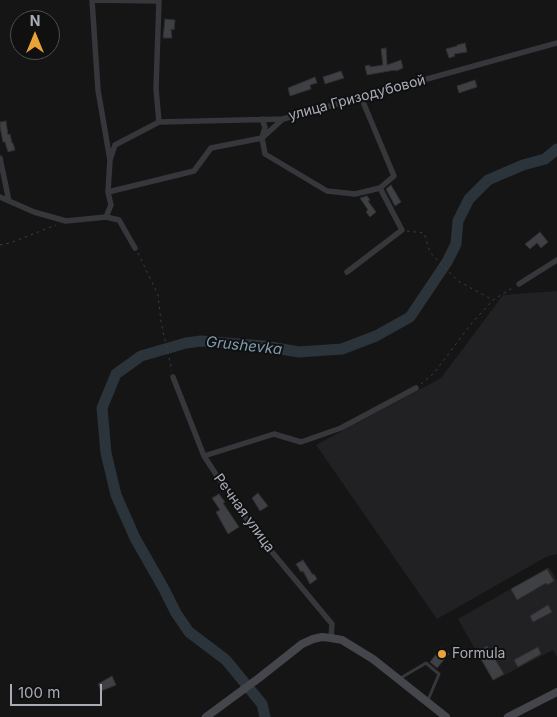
<!DOCTYPE html>
<meta charset="utf-8">
<style>
body{margin:0}
#map{position:relative;width:557px;height:717px;overflow:hidden;background:#151516;font-family:Inter,sans-serif}
canvas{display:block}
.north{position:absolute;left:10px;top:10px;width:50px;height:50px;box-sizing:border-box;background:#101011;border:1px solid #4c4e53;border-radius:50%;rotate:0deg;font-size:14px;font-weight:700;line-height:20px;text-align:center;color:#a7acb6}
.north::after{content:'';display:block;margin:auto;width:18px;height:22px;background:#eba337;clip-path:polygon(50% 0,100% 100%,50% 72%,0 100%)}
.scale{position:absolute;left:10px;top:684px;width:92px;height:22px;box-sizing:border-box;border:2px solid #a7acb6;border-top:0;padding-left:6px;font-size:15px;line-height:18px;white-space:nowrap;color:#a7acb6;-webkit-text-stroke:4px #101011;paint-order:stroke}
</style>
<div id="map">
<canvas width="557" height="717"></canvas>
<div class="north">N</div>
<div class="scale">100 m</div>
</div>
<script>
const c = document.querySelector('canvas').getContext('2d');
c.lineJoin = 'round';
function fillPath(path, color) { c.fillStyle = color; c.fill(path, 'evenodd'); }
const poly = rows => new Path2D(rows.map(r => 'M' + r).join(''));
function strokePath(path, color, width, dash) { c.strokeStyle = color; c.lineWidth = width; c.lineCap = dash ? 'butt' : 'round'; c.setLineDash(dash || []); c.stroke(path); }
function drawText(font, color, halo, rows, align = 'center') {
  c.font = font + ' Inter,sans-serif'; c.lineWidth = 4; c.setLineDash([]); c.textBaseline = 'middle'; c.strokeStyle = halo; c.fillStyle = color; for (const [text, x, y, turn = 0] of rows) {
    c.save(); c.translate(x, y); c.rotate((+turn || 0) * Math.PI / 180); c.textAlign = isNaN(turn) ? turn : align; if (halo) c.strokeText(text, 0, 0); c.fillText(text, 0, 0); c.restore();
  }
}
const built = poly([
 [557,291,557,554,546,557,437,619,316,445,441,378,503,295],
 [549,567,557,580,557,657,553,650,493,681,458,619]
]);
const river = poly([
 [265,717,262,704,226,660,189,632,176,613,164,589,135,538,116,495,106,453,102,408,116,374,141,356,186,343,201,341,264,346,299,352,342,349,376,336,410,317,447,262,456,244,458,221,469,199,488,180,523,165,545,159,557,149]
]);
const building = poly([
 [165,19,175,20,174,30,171,29,172,38,163,38,165,19],
 [465,43,467,52,454,54,455,56,449,58,446,49,457,46,457,45,465,43],
 [386,48,387,65,401,60,403,68,396,71,395,70,367,75,365,66,370,65,370,67,383,65,381,49,386,48],
 [341,71,344,78,325,84,323,77,341,71],
 [315,77,317,83,310,85,311,89,290,96,288,88,315,77],
 [475,80,477,87,459,93,457,86,475,80],
 [6,121,8,135,10,134,12,143,13,143,15,150,8,152,5,142,3,142,0,127,0,122,6,121],
 [391,185,401,202,395,206,386,189,391,185],
 [367,196,370,200,368,201,376,212,370,217,366,212,368,210,360,198,367,196],
 [540,232,548,242,541,248,537,243,530,249,525,244,540,232],
 [258,493,268,506,260,511,252,498,258,493],
 [219,494,225,502,223,503,239,527,228,534,216,512,220,510,212,498,219,494],
 [303,560,313,575,314,574,317,579,310,584,303,571,301,572,296,564,303,560],
 [547,569,554,581,547,585,546,583,517,600,511,589,547,569],
 [548,605,552,612,533,622,530,616,548,605],
 [487,646,504,674,493,680,477,652,487,646],
 [538,647,541,654,518,667,514,660,538,647],
 [441,648,449,654,437,668,430,662,441,648],
 [112,676,116,685,101,691,98,684,112,676]
]);
const path = poly([
 [407,231,424,233,430,252,440,263,458,281,493,300],
 [0,245,10,243,56,225],
 [138,253,158,295,161,322,172,371],
 [421,384,434,373,471,324,493,300,514,287]
]);
const lane = poly([
 [399,679,426,663,439,674,428,700]
]);
const street = poly([
 [92,0,98,90,110,160,108,192,111,205,106,217],
 [93,0,158,1],
 [159,0,156,89,159,122],
 [262,119,265,127,262,138,265,154,327,191,355,194,380,188,394,176,361,97],
 [0,158,9,201],
 [110,160,115,145,159,122,283,119,557,43],
 [108,192,194,171,211,148,262,138,283,119],
 [0,197,34,212,66,221,106,217,119,220,135,248],
 [347,272,402,230,380,188],
 [519,284,557,260],
 [173,377,204,456,221,482,257,534,332,624,331,638],
 [204,456,274,434,301,442,341,428,416,388]
]);
const secondary = poly([
 [206,717,259,678,302,644,313,639,322,637,331,638,342,640,373,659,446,717],
 [508,717,557,692]
]);
const markers = [
 [442,654,5,"#eba337"]
];
const streetNames = [
 ["улица Гризодубовой",357,98,-15],
 ["Речная улица",244,513,54]
];
const poiNames = [
 ["Formula",452,654]
];
const waterNames = [
 ["Grushevka",244,346,6]
];
fillPath(built, '#212123');
strokePath(river, '#2b343a', 11);
fillPath(building, '#3f4043');
strokePath(building, '#2f2f32', 1);
strokePath(path, '#3c3e42', 1, [2.5, 4]);
strokePath(lane, '#36373b', 3);
strokePath(street, '#36373b', 5.5);
strokePath(secondary, '#44464b', 8);
for (const [x, y, r, color] of markers) { const dot = new Path2D(); dot.arc(x, y, r, 0, 2 * Math.PI); c.fillStyle = color; c.fill(dot); strokePath(dot, '#101011', 2); }
drawText('14px', '#a7acb6', '#101011', streetNames);
drawText('14px', '#a7acb6', '#101011', poiNames, 'left');
drawText('italic 15px', '#7f9cb0', '#101011', waterNames);
</script>
